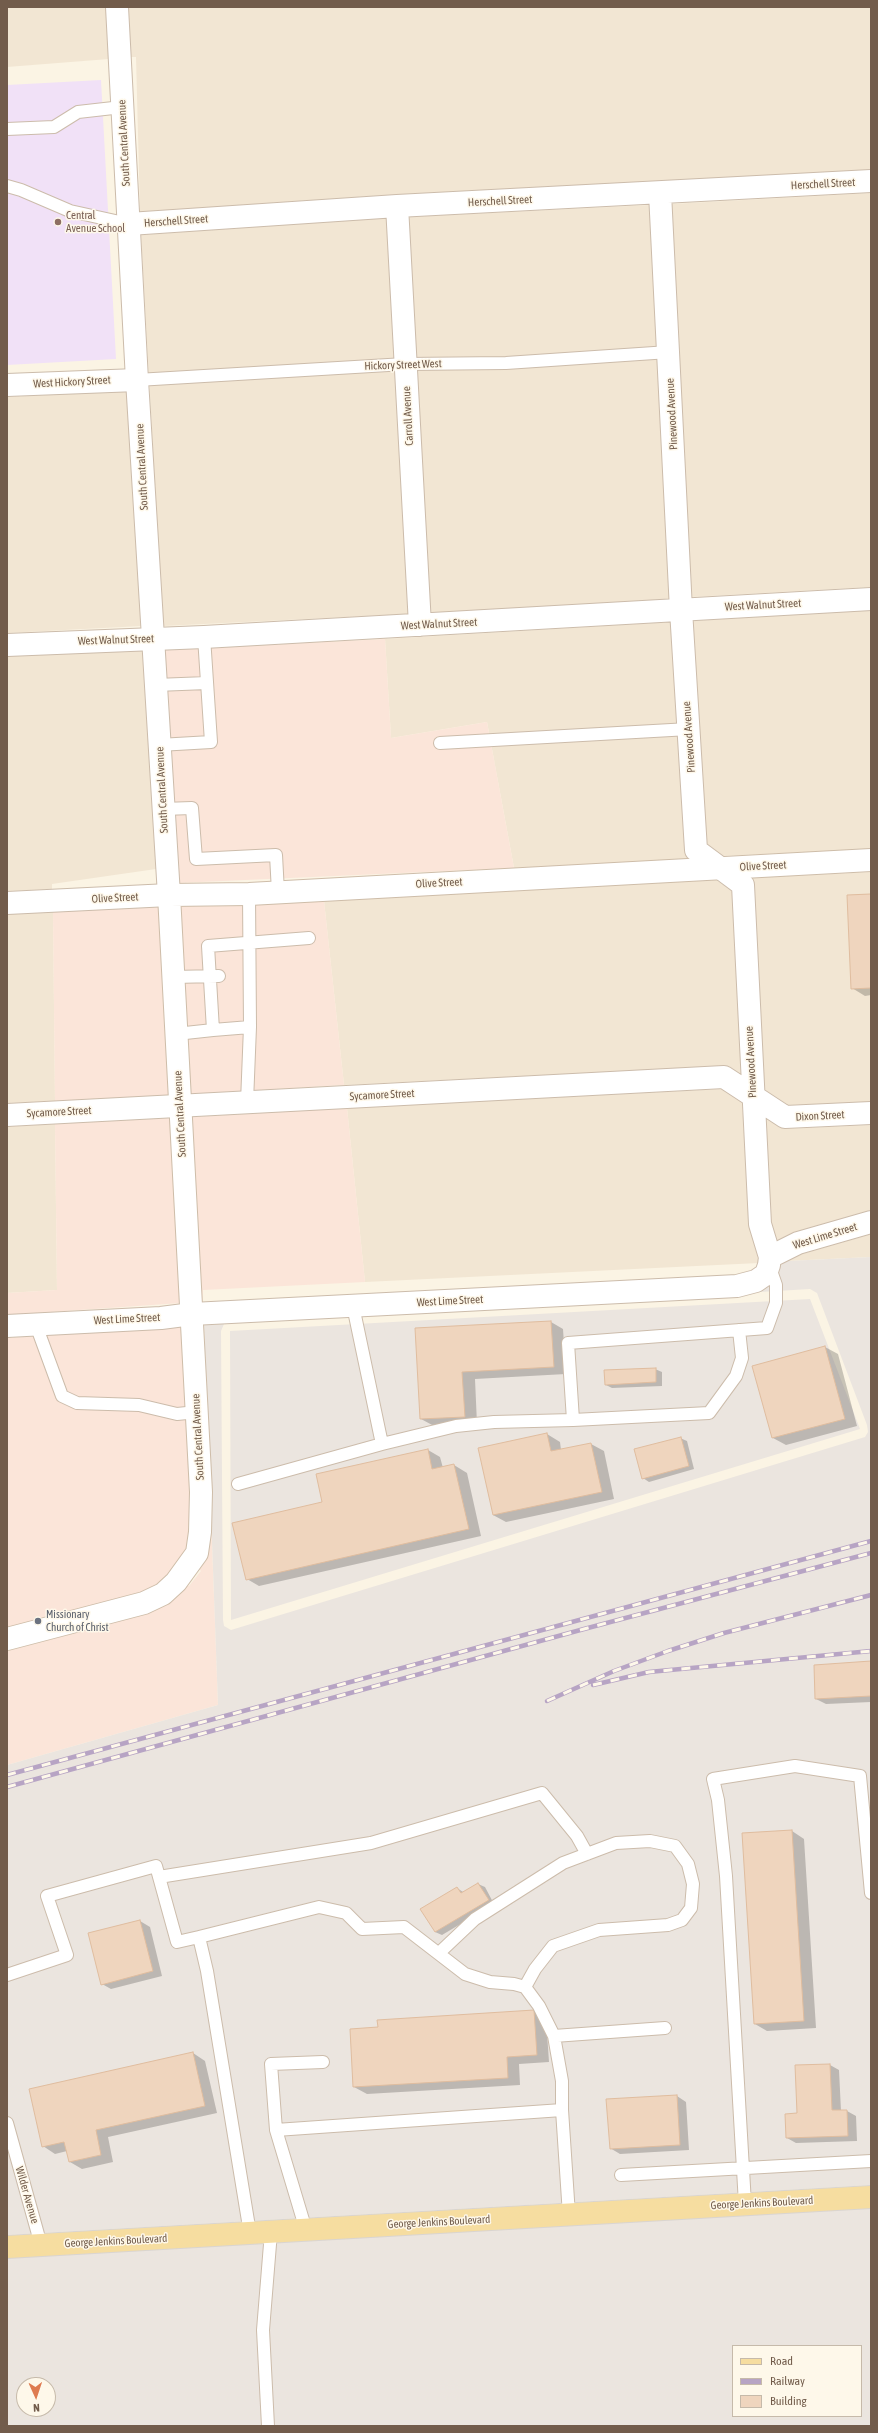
<!DOCTYPE html>
<style>
body{margin:0}
#map{position:relative;width:878px;height:2433px;overflow:hidden;background:#fbf4e4;font-family:"Asap Condensed",sans-serif}
canvas{display:block}
.frame{position:absolute;inset:0;border:8px solid #725c4b;pointer-events:none}
.legend{position:absolute;left:732px;top:2345px;width:130px;height:72px;box-sizing:border-box;background:#fef8ea;border:1px solid #c6baaa;margin:0;padding:5px 7px;list-style:none;font-size:12px;color:#725c4b}
.legend li{display:flex;align-items:center;gap:8px;height:20px}
.legend b{width:20px;border:1px solid #c6baaa}
.north{position:absolute;left:16px;top:2377px;width:40px;height:40px;box-sizing:border-box;background:#fef8ea;border:1px solid #c6baaa;border-radius:50%;rotate:177deg;font-size:11px;font-weight:700;line-height:16px;text-align:center;color:#725c4b}
.north::after{content:'';display:block;margin:auto;width:14px;height:18px;background:#de7b50;clip-path:polygon(50% 0,100% 100%,50% 72%,0 100%)}
</style>
<div id="map">
<canvas width="878" height="2433"></canvas>
<div class="frame"></div>
<ul class="legend">
<li><b style="height:5px;background:#f6dda0"></b>Road</li>
<li><b style="height:5px;background:#b7a4c4"></b>Railway</li>
<li><b style="height:11px;background:#efd5be"></b>Building</li>
</ul>
<div class="north">N</div>
</div>
<script>
const c = document.querySelector('canvas').getContext('2d');
c.lineJoin = 'round';
function fillPath(path, color) { c.fillStyle = color; c.fill(path, 'evenodd'); }
const poly = rows => new Path2D(rows.map(r => 'M' + r).join(''));
function strokePath(path, color, width, dash) { c.strokeStyle = color; c.lineWidth = width; c.lineCap = dash ? 'butt' : 'round'; c.setLineDash(dash || []); c.stroke(path); }
function drawText(font, color, halo, rows, align = 'center') {
  c.font = font + ' "Asap Condensed",sans-serif'; c.lineWidth = 3; c.setLineDash([]); c.textBaseline = 'middle'; c.strokeStyle = halo; c.fillStyle = color; for (const [text, x, y, turn = 0] of rows) {
    c.save(); c.translate(x, y); c.rotate((+turn || 0) * Math.PI / 180); c.textAlign = isNaN(turn) ? turn : align; if (halo) c.strokeText(text, 0, 0); c.fillText(text, 0, 0); c.restore();
  }
}
const residential = poly([
 [7,7,107,7,109,59,7,67],
 [127,7,871,7,871,170,386,195,140,212,136,57,130,57],
 [871,193,871,587,691,597,671,204],
 [650,205,671,599,430,613,408,217],
 [387,218,409,614,163,626,141,235],
 [127,391,142,626,7,633,7,397],
 [871,610,871,849,721,856,706,844,692,621],
 [672,622,690,859,514,868,487,722,391,738,385,639],
 [144,650,156,869,52,884,52,889,7,891,7,656],
 [871,872,871,1102,788,1105,762,1088,750,878],
 [716,880,733,891,741,1075,724,1066,344,1085,324,901],
 [53,912,55,1101,7,1103,7,914],
 [722,1089,742,1102,750,1225,759,1263,365,1282,347,1108],
 [764,1116,786,1129,871,1125,871,1210,796,1232,776,1242,770,1222],
 [55,1124,57,1290,7,1293,7,1127],
 [871,1234,871,1257,787,1261,802,1254]
]);
const commercial = poly([
 [385,639,391,738,487,722,514,868,178,883,164,650],
 [324,901,344,1085,189,1094,180,906],
 [159,907,169,1095,55,1101,53,912],
 [347,1108,365,1282,203,1290,202,1302,191,1117],
 [170,1118,181,1303,7,1315,7,1293,57,1290,55,1124],
 [182,1326,191,1491,187,1548,169,1574,158,1584,141,1592,7,1628,7,1338],
 [211,1517,218,1705,7,1765,7,1651,146,1614,170,1603,187,1585,189,1586,201,1571,199,1569,207,1555]
]);
const industrial = poly([
 [871,1257,871,2185,7,2235,7,1765,218,1705,204,1325,224,1324,221,1331,223,1620,224,1626,231,1630,865,1437,868,1432,867,1425,817,1293,810,1289,760,1292,769,1286,780,1266,787,1261],
 [810,1299,860,1429,231,1620,230,1331],
 [871,2208,871,2426,7,2426,7,2258],
 [733,2346,861,2346,861,2416,733,2416],
 [24,2385,48,2385,48,2409,24,2409]
]);
const education = poly([
 [101,80,116,359,7,365,7,85]
]);
const shadow = poly([
 [871,895,871,995,865,996,852,988],
 [551,1322,563,1329,566,1374,475,1379,477,1424,434,1426,421,1419,416,1329],
 [825,1347,838,1354,857,1426,786,1445,773,1438,754,1366],
 [655,1369,662,1372,662,1386,612,1388,606,1385],
 [547,1434,560,1442,561,1450,591,1444,604,1451,614,1499,506,1522,493,1515],
 [680,1438,687,1441,694,1469,649,1482,643,1478],
 [428,1450,440,1457,443,1468,454,1465,467,1473,481,1536,259,1586,247,1579],
 [871,1662,871,1702,826,1704,816,1699],
 [792,1831,804,1839,816,2028,767,2031,755,2024],
 [478,1884,485,1887,494,1904,442,1935,435,1932,457,1888,463,1892],
 [140,1921,150,1927,162,1976,111,1989,102,1984],
 [534,2011,546,2019,549,2062,519,2064,520,2085,367,2094,354,2087],
 [193,2053,205,2061,217,2113,108,2137,113,2162,82,2169,70,2162,67,2151,55,2154,43,2146],
 [830,2065,839,2070,841,2111,847,2111,856,2116,857,2141,796,2143,787,2138,798,2114],
 [677,2096,686,2102,689,2150,620,2154,610,2148]
]);
const building = poly([
 [871,894,871,988,851,989,847,895,871,894],
 [551,1321,554,1367,462,1372,465,1417,420,1419,415,1328,551,1321],
 [825,1346,845,1419,772,1438,752,1366,825,1346],
 [656,1368,656,1382,605,1385,604,1370,656,1368],
 [547,1433,551,1451,591,1443,602,1492,493,1515,478,1448,547,1433],
 [681,1437,689,1466,642,1479,634,1449,681,1437],
 [428,1449,432,1469,454,1464,469,1529,246,1580,232,1523,322,1502,316,1474,428,1449],
 [871,1661,871,1696,815,1699,814,1665,871,1661],
 [792,1830,804,2021,754,2024,742,1833,792,1830],
 [478,1883,489,1900,435,1932,420,1909,457,1887,461,1893,478,1883],
 [140,1920,153,1971,101,1985,88,1933,140,1920],
 [534,2010,537,2055,507,2057,508,2078,353,2087,350,2029,378,2027,377,2020,534,2010],
 [193,2052,205,2106,96,2130,101,2155,69,2162,64,2142,42,2147,29,2089,193,2052],
 [830,2064,832,2110,847,2110,848,2136,786,2138,785,2114,797,2113,795,2065,830,2064],
 [677,2095,680,2145,610,2149,606,2099,677,2095]
]);
const service = poly([
 [7,129,54,127,78,112,122,107],
 [7,186,21,190,70,211,129,224],
 [137,380,405,364,506,363,669,352],
 [156,685,207,683],
 [440,743,689,729],
 [159,745,211,742,204,637],
 [163,809,192,808,196,859,276,855,278,892],
 [173,977,219,976],
 [250,1027,213,1030,208,946,309,938],
 [176,1034,213,1030],
 [247,1102,250,1027,249,894],
 [36,1325,62,1396,77,1403,139,1405,177,1414,197,1412],
 [739,1330,742,1358,736,1376,709,1413,573,1420,568,1343,767,1328,776,1303,776,1285,769,1265],
 [382,1444,456,1426,494,1422,573,1420],
 [238,1484,382,1444,353,1306],
 [159,1877,371,1843,542,1793,577,1836,587,1854],
 [439,1953,475,1919,563,1863,616,1843,650,1841,675,1846,688,1864,693,1884,691,1908,682,1920,668,1925,599,1930,553,1946,535,1969,525,1987],
 [7,1975,67,1955,47,1896,156,1866,177,1942,199,1937],
 [554,2036,665,2028],
 [7,2123,41,2245],
 [276,2130,271,2064,323,2062],
 [621,2175,871,2161],
 [745,2204,726,1876,718,1800,713,1779,795,1766,860,1776,871,1893],
 [306,2230,276,2130,562,2110,569,2215],
 [250,2233,207,1971,199,1937,319,1907,346,1913,362,1929,404,1927,465,1974,490,1982,514,1984,525,1987,539,2006,554,2036,562,2081,562,2110],
 [268,2426,263,2330,271,2232]
]);
const minor = poly([
 [397,206,420,625],
 [129,224,397,206,871,181],
 [7,385,137,380],
 [7,645,204,637,871,599],
 [7,903,169,895],
 [7,1115,724,1077,785,1117,871,1113],
 [770,1257,798,1243,871,1222],
 [7,1326,161,1318,192,1314,737,1286,756,1281,766,1274,769,1265,770,1257,760,1224,743,885,696,850,681,610,660,193]
]);
const tertiary = poly([
 [117,7,137,380,169,895]
]);
const secondary = poly([
 [7,1639,144,1603,163,1594,176,1582,197,1553,200,1532,201,1492,169,895,249,894,871,860]
]);
const primary = poly([
 [7,2247,871,2197]
]);
const rail = poly([
 [593,1685,649,1672,871,1651],
 [547,1701,614,1671,668,1651,724,1633,871,1595],
 [7,1775,871,1541],
 [7,1787,584,1629,871,1553]
]);
const markers = [
 [58,222,4,"#8d6e63"],
 [38,1621,4,"#6b7280"]
];
const streetNames = [
 ["South Central Avenue",124,143,-93],
 ["Herschell Street",823,184,-3],
 ["Herschell Street",500,201,-3],
 ["Herschell Street",176,221,-4],
 ["Hickory Street West",403,365,-2],
 ["West Hickory Street",72,382,-3],
 ["Pinewood Avenue",672,414,-93],
 ["Carroll Avenue",408,416,-93],
 ["South Central Avenue",142,467,-93],
 ["West Walnut Street",763,605,-3],
 ["West Walnut Street",439,624,-3],
 ["West Walnut Street",116,640,-2],
 ["Pinewood Avenue",689,737,-94],
 ["South Central Avenue",162,790,-93],
 ["Olive Street",763,866,-3],
 ["Olive Street",439,883,-3],
 ["Olive Street",115,898,-3],
 ["Pinewood Avenue",751,1062,-93],
 ["Sycamore Street",382,1095,-3],
 ["Sycamore Street",59,1112,-3],
 ["South Central Avenue",180,1114,-93],
 ["Dixon Street",820,1116,-3],
 ["West Lime Street",825,1236,-17],
 ["West Lime Street",450,1301,-3],
 ["West Lime Street",127,1319,-3],
 ["South Central Avenue",198,1437,-93],
 ["Wilder Avenue",27,2195,74],
 ["George Jenkins Boulevard",762,2203,-3],
 ["George Jenkins Boulevard",439,2222,-3],
 ["George Jenkins Boulevard",116,2241,-3]
];
const educationNames = [
 ["Central",66,216],
 ["Avenue School",66,229]
];
const worshipNames = [
 ["Missionary",46,1615],
 ["Church of Christ",46,1628]
];
fillPath(residential, '#f2e6d3');
fillPath(commercial, '#fbe5d9');
fillPath(industrial, '#ebe5df');
fillPath(education, '#f1e1f7');
fillPath(shadow, '#0003');
fillPath(building, '#efd5be');
strokePath(building, '#e0bd9f', 1);
strokePath(service, '#ccbcab', 14);
strokePath(minor, '#ccbcab', 24);
strokePath(tertiary, '#ccbcab', 24);
strokePath(secondary, '#cebda9', 24);
strokePath(primary, '#dad5d0', 24);
strokePath(service, '#fff', 12);
strokePath(minor, '#fff', 22);
strokePath(tertiary, '#fff', 22);
strokePath(secondary, '#fff', 22);
strokePath(primary, '#f6dda0', 22);
strokePath(rail, '#b7a4c4', 4.5);
strokePath(rail, '#fef8ea', 3, [9]);
for (const [x, y, r, color] of markers) { const dot = new Path2D(); dot.arc(x, y, r, 0, 2 * Math.PI); c.fillStyle = color; c.fill(dot); strokePath(dot, '#fef8ea', 1.5); }
drawText('11px', '#725c4b', '#fef8ea', streetNames);
drawText('11px', '#785e54', '#fef8ea', educationNames, 'left');
drawText('11px', '#5b616d', '#fef8ea', worshipNames, 'left');
</script>
